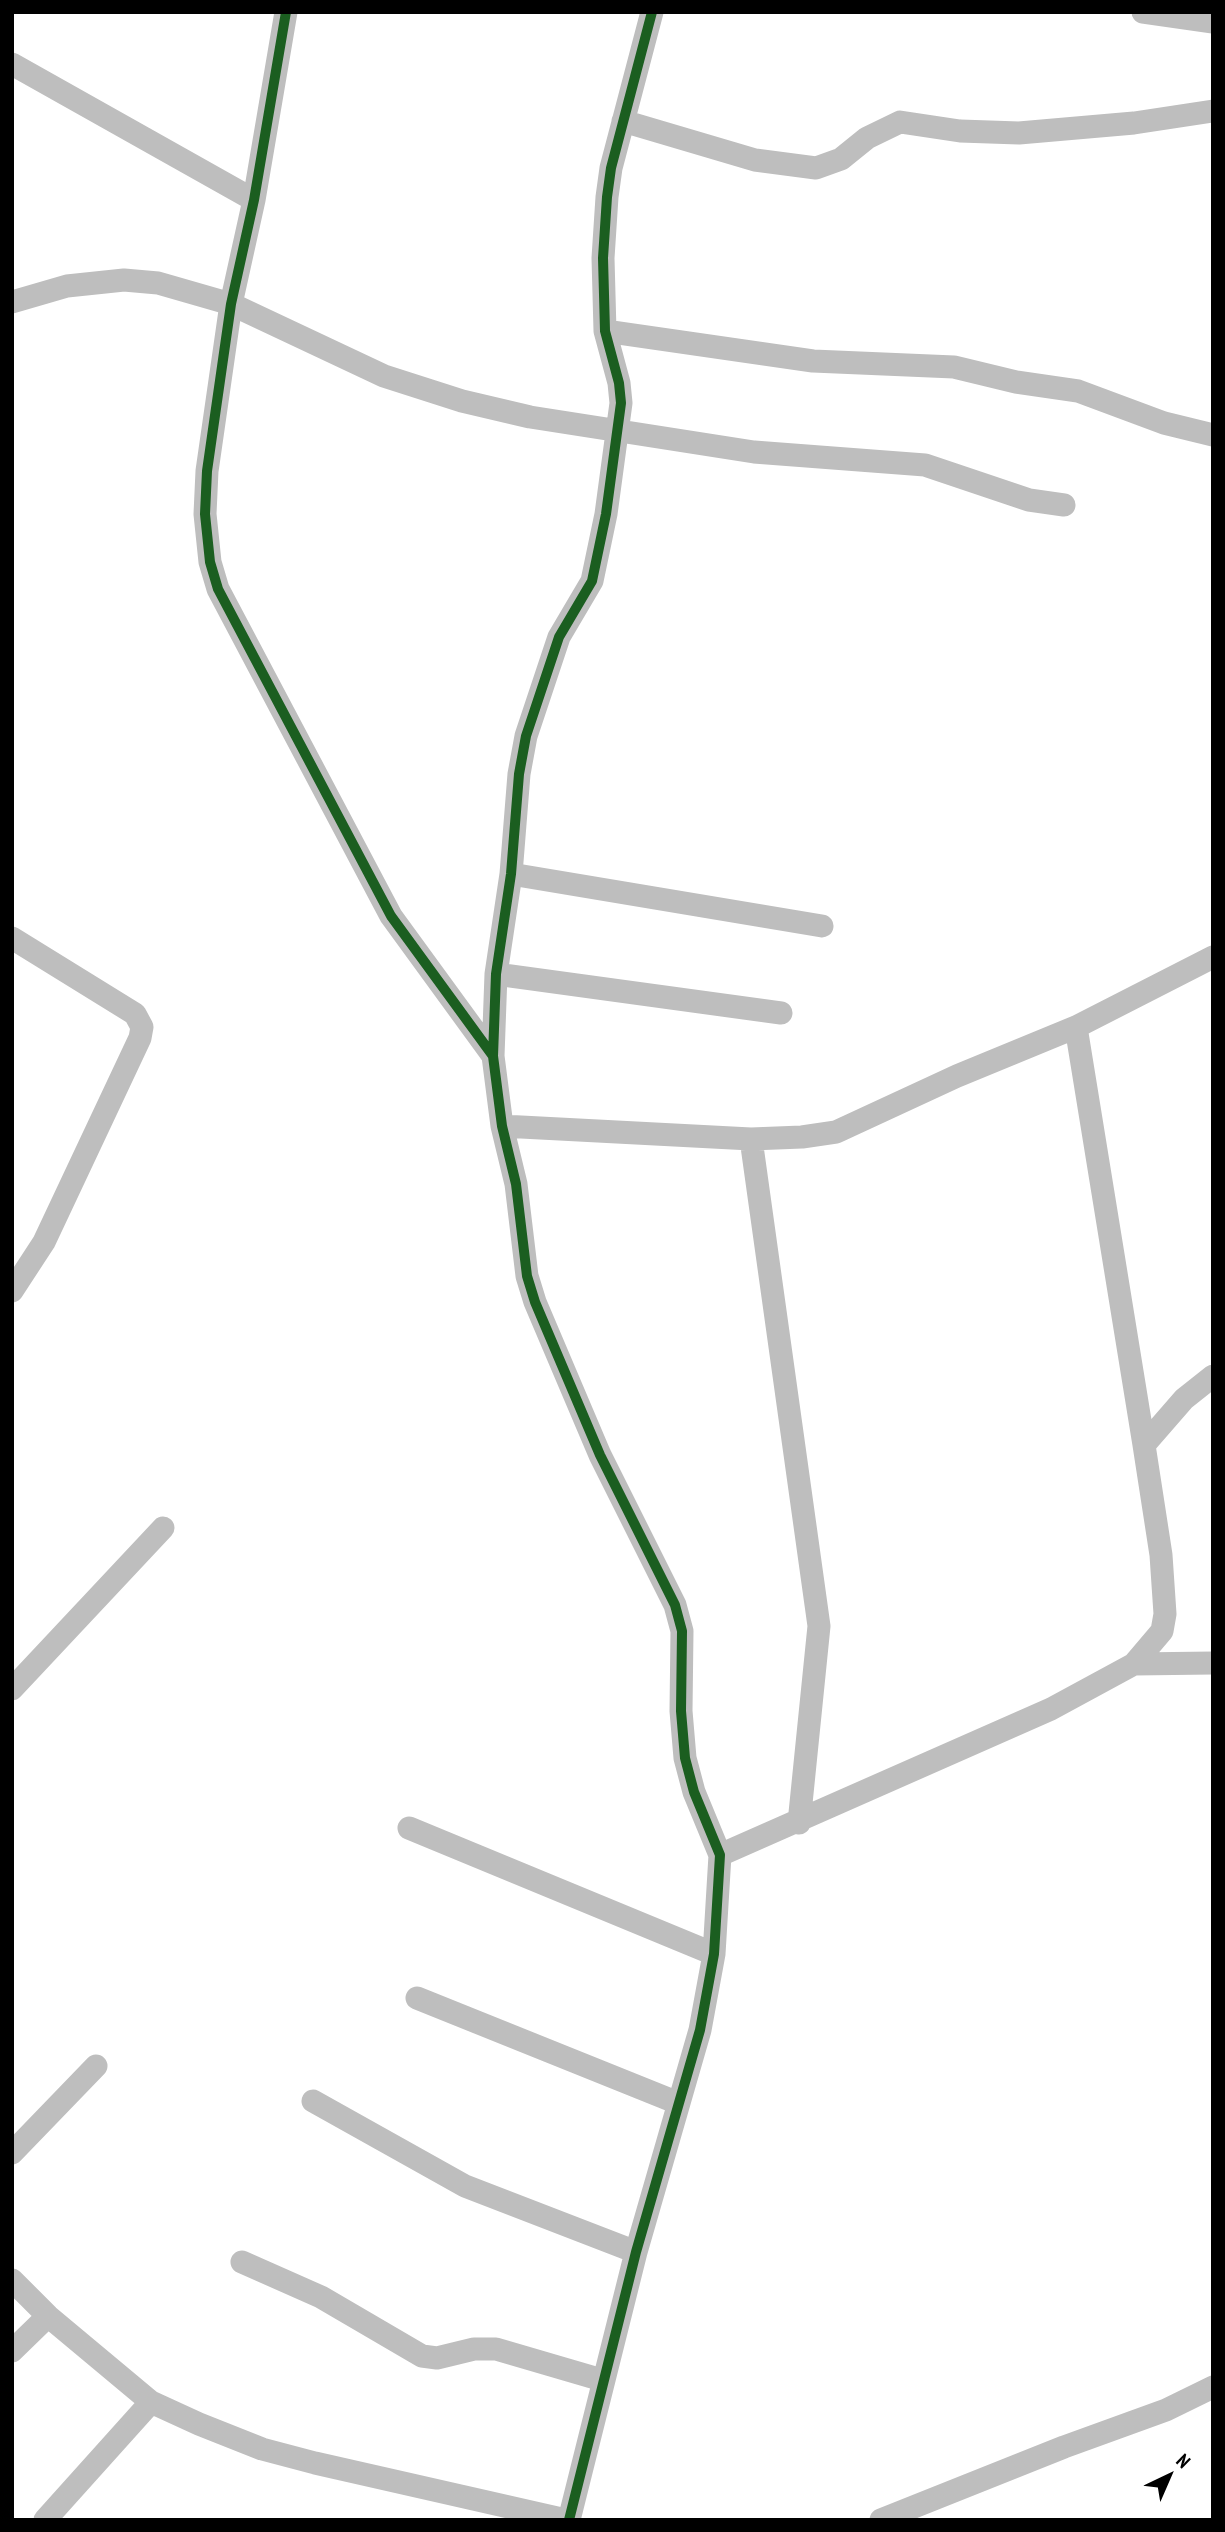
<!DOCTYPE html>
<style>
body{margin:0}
#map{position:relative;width:1225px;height:2532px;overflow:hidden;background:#fff;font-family:"PT Sans Narrow",sans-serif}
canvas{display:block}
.frame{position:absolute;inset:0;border:14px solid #000;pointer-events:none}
.north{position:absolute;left:1134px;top:2441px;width:70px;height:70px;-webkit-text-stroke:5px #fff;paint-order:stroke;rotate:44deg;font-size:19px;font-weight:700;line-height:28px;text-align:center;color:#000}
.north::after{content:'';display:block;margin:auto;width:24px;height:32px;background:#000;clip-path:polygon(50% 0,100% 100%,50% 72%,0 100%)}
</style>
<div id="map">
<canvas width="1225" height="2532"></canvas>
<div class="frame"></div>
<div class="north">N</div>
</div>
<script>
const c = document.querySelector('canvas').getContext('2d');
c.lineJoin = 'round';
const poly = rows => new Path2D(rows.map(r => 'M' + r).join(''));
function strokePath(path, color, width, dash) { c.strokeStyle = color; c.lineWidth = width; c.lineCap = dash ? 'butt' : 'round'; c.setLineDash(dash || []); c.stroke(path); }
const street = poly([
 [286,12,254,200,231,304,207,471,205,514,210,562,218,589,391,916,493,1056],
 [1143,12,1213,22],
 [12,64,254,200],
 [623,121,755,160,816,168,841,159,867,138,900,122,960,131,1019,133,1134,123,1213,111],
 [12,302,67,286,124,280,158,283,231,304,384,376,462,401,530,417,754,452,925,465,1029,500,1064,505],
 [605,331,813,361,954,367,1016,382,1078,391,1164,423,1213,435],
 [511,874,822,926],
 [12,938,135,1014,142,1027,140,1038,44,1242,12,1291],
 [496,974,781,1013],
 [1076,1027,1144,1445],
 [502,1126,751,1139,802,1137,836,1132,957,1076,1076,1027,1213,957],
 [751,1139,819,1626,799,1823],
 [1134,1664,1213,1663],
 [12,1689,163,1528],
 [409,1828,714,1954],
 [720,1855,1051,1709,1134,1664,1162,1631,1165,1614,1161,1555,1144,1445,1184,1399,1213,1376],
 [417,1998,678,2103],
 [313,2101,465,2186,636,2252],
 [12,2153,96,2066],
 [242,2262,321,2297,422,2356,437,2358,474,2349,496,2349,602,2380],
 [12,2280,48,2316,151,2402,199,2424,262,2449,315,2463,566,2520],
 [12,2351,48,2316],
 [45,2520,151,2402],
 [569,2520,636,2252,700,2030,714,1954,720,1855,694,1792,685,1758,681,1711,682,1631,675,1605,600,1455,535,1302,527,1276,516,1184,502,1126,493,1056,496,974,511,874,519,774,526,736,559,637,592,581,606,514,621,403,619,383,605,331,603,258,607,197,611,168,652,12],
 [881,2520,1064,2447,1166,2410,1213,2387]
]);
const cycleway = poly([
 [286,12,254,200,231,304,207,471,205,514,210,562,218,589,391,916,493,1056],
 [569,2520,636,2252,700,2030,714,1954,720,1855,694,1792,685,1758,681,1711,682,1631,675,1605,600,1455,535,1302,527,1276,516,1184,502,1126,493,1056,496,974,511,874,519,774,526,736,559,637,592,581,606,514,621,403,619,383,605,331,603,258,607,197,611,168,652,12]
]);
strokePath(street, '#bebebe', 23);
strokePath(cycleway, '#1b5e20', 10);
</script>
